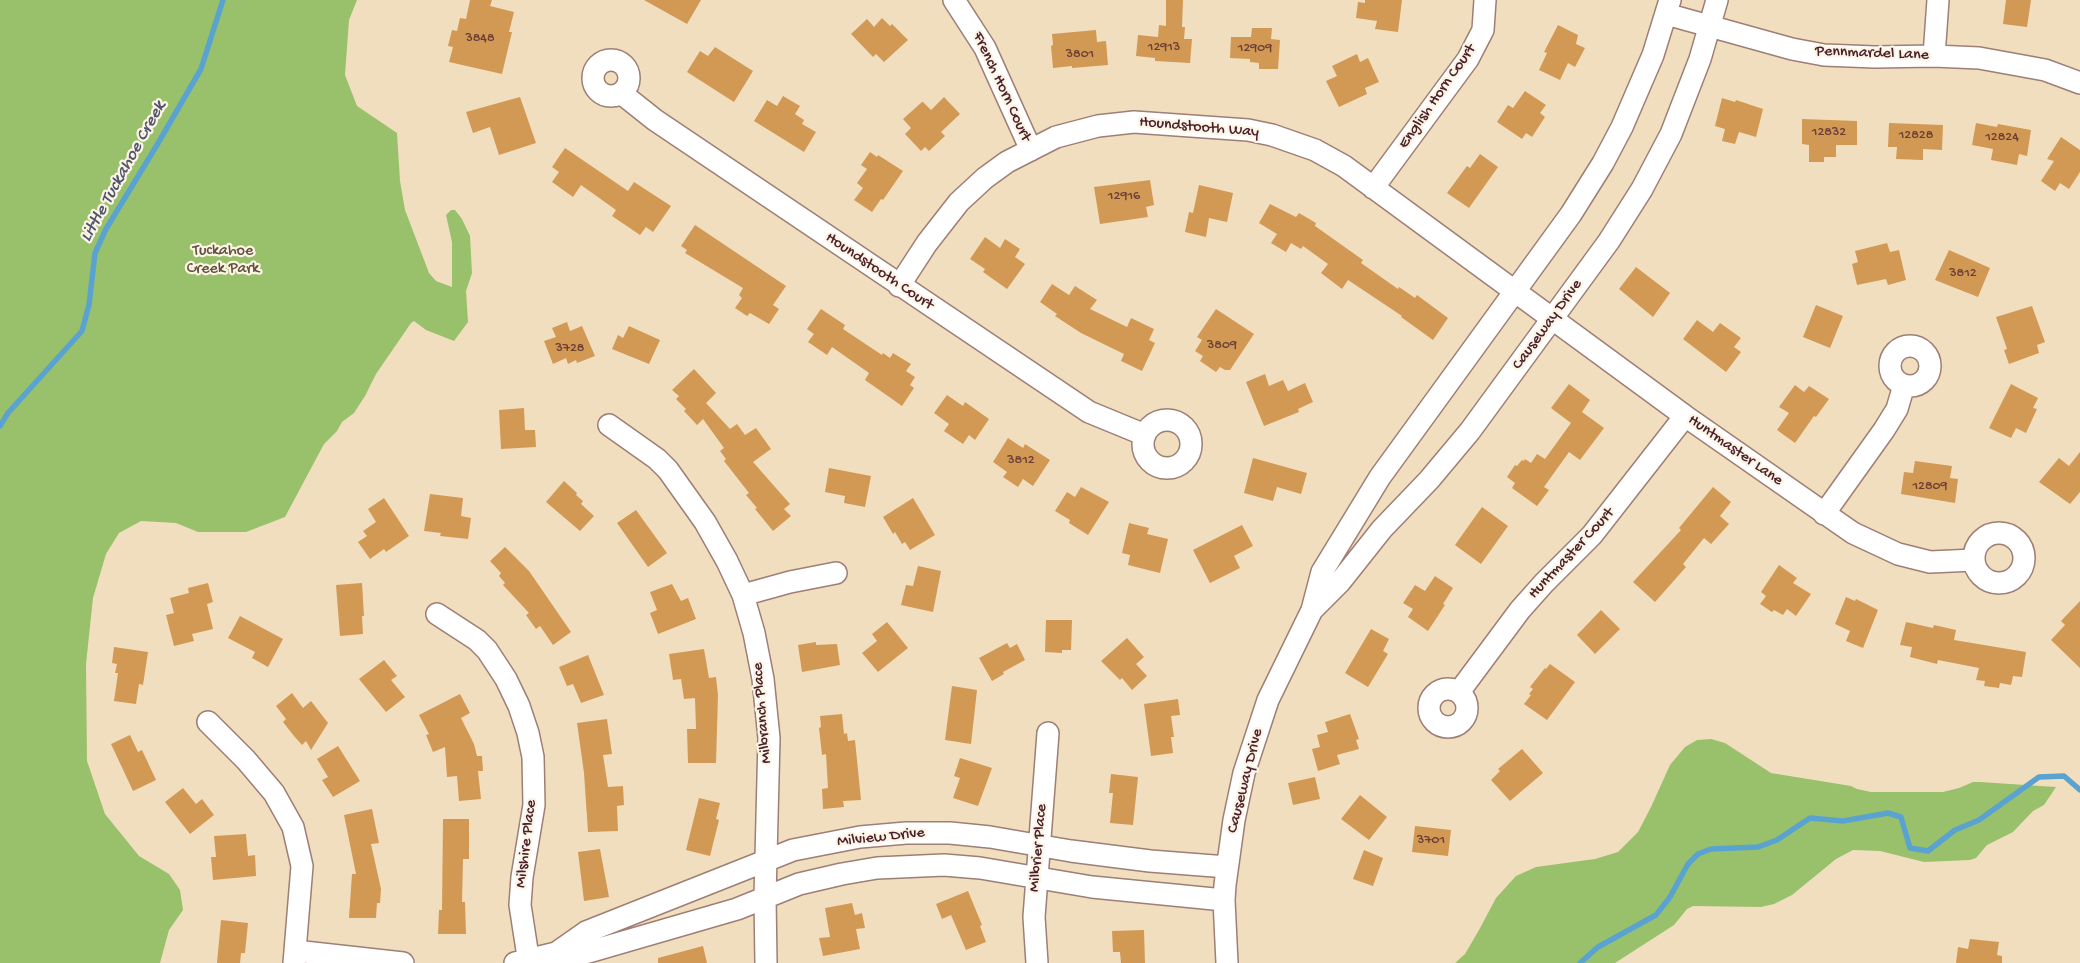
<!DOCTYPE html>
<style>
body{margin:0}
canvas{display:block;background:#f1debf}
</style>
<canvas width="2080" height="963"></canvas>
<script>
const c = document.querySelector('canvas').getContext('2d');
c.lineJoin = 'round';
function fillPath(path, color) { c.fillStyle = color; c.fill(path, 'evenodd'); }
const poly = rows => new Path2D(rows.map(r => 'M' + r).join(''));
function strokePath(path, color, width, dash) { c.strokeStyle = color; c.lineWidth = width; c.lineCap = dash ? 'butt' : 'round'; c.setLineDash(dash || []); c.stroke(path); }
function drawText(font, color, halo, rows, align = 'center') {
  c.font = font + ' "Gochi Hand",sans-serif'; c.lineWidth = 4.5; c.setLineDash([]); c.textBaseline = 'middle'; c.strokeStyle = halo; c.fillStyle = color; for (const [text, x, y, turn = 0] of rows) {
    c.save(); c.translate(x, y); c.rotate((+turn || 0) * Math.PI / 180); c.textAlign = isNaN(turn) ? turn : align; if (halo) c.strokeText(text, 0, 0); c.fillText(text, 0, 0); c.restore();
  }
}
const green = poly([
 [0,0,357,0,349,20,345,75,357,106,397,133,400,181,405,210,429,273,436,281,452,287,452,242,446,215,451,210,455,210,462,219,470,236,472,273,466,291,468,322,454,341,426,330,414,321,411,323,376,374,365,396,354,413,342,422,337,431,324,444,285,517,246,532,198,532,176,523,141,521,119,533,106,554,93,598,86,664,87,761,105,814,139,856,169,874,180,890,183,910,169,930,160,963,0,963],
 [1711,739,1725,743,1771,773,1851,786,1857,789,1871,792,1943,792,1959,788,1973,782,1980,782,2056,787,2044,805,2033,811,2013,832,1987,845,1976,858,1970,860,1924,862,1880,851,1853,850,1836,859,1792,895,1774,904,1761,907,1693,906,1687,909,1674,925,1615,963,1455,963,1465,954,1479,930,1496,898,1516,876,1536,867,1595,859,1618,852,1638,832,1651,807,1670,765,1685,747,1697,740]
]);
const stream = poly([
 [0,426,8,413,82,331,89,305,95,253,106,229,157,145,201,69,223,0],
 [1580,963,1598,947,1656,915,1670,897,1688,864,1698,854,1711,849,1758,847,1777,840,1810,818,1843,821,1888,813,1901,817,1910,848,1928,851,1955,830,1979,820,2039,777,2064,776,2080,790]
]);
const building = poly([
 [470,0,492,0,490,6,514,12,509,32,512,32,502,74,449,62,453,47,448,46,452,30,457,31,460,18,466,19],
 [644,0,701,0,687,24],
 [1166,0,1183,0,1182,27,1185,27,1184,39,1192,39,1190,63,1155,61,1155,58,1136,56,1138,35,1158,37,1159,25,1166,26],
 [1365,0,1402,0,1398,32,1375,29,1377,21,1356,18,1358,2,1365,3],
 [2006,0,2031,0,2027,27,2003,24],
 [882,18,890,26,892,24,908,40,884,62,876,54,873,57,851,34,867,19,874,27],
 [1558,25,1578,35,1576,44,1585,48,1575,67,1568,63,1560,80,1539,70,1547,53,1544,52],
 [1252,28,1272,28,1271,39,1280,40,1278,69,1259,69,1259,63,1250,62,1250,59,1230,58,1231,37,1251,37],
 [1096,30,1097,42,1106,41,1108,65,1072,68,1072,66,1053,68,1051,46,1053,45,1052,34],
 [715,47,753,71,734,102,687,72,700,51,708,56],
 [1357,54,1360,62,1368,58,1379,82,1365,88,1367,94,1339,107,1326,81,1337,76,1332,66],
 [1525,91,1546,105,1540,113,1545,117,1532,137,1526,133,1522,139,1497,122,1508,105,1513,108],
 [783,96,800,106,795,114,804,120,802,124,816,132,804,152,754,121,767,100,777,106],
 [520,97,536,143,499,155,490,127,473,133,466,112],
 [944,97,960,114,941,132,945,136,929,151,925,147,921,151,905,134,911,128,903,119,922,102,923,102,931,110],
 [1722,98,1735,102,1736,100,1763,109,1756,137,1739,132,1735,144,1722,141,1725,129,1715,126],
 [1802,119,1857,121,1857,145,1836,145,1836,157,1824,157,1824,162,1809,162,1809,145,1802,144],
 [1889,123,1943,125,1942,150,1923,149,1923,160,1896,159,1897,147,1888,147],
 [1976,123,1997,127,1998,124,2031,130,2027,156,2019,154,2017,165,1991,160,1993,149,1972,145],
 [2061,137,2080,150,2080,172,2069,189,2060,183,2055,191,2041,181,2054,161,2047,159],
 [565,148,628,191,634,182,671,206,653,232,646,227,640,235,612,216,616,210,581,185,573,197,552,182,559,172,552,167],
 [870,152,877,157,878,155,903,171,883,200,881,199,872,212,854,200,863,188,857,183,867,169,861,165],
 [1480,154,1498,167,1469,208,1447,193,1467,166,1470,168],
 [1150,180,1154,205,1146,207,1148,217,1100,224,1094,187],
 [1199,185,1233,193,1227,222,1209,218,1206,237,1185,232,1189,212,1193,213],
 [1270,204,1296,217,1299,213,1316,223,1315,226,1363,260,1361,263,1398,289,1399,287,1415,298,1417,295,1448,318,1433,340,1401,317,1402,316,1348,280,1342,289,1321,273,1328,264,1303,246,1301,249,1291,243,1286,252,1271,243,1277,234,1259,223],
 [695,225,786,286,773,305,779,309,769,324,750,313,747,316,735,308,742,298,739,295,743,288,685,253,687,250,681,246],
 [985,237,1000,248,1005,239,1020,249,1015,257,1025,264,1007,289,983,272,985,269,970,259],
 [1887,243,1890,252,1899,250,1906,280,1888,285,1886,279,1857,285,1852,264,1858,262,1855,251],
 [1949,250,1990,268,1978,297,1935,280],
 [1636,267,1670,293,1653,317,1619,289],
 [1052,284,1069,295,1075,286,1097,300,1090,309,1127,327,1131,318,1154,329,1149,340,1155,343,1142,371,1121,361,1124,354,1081,333,1055,316,1057,314,1040,302],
 [1816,305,1843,316,1830,348,1803,337],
 [2032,306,2045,342,2037,345,2039,353,2009,364,2004,350,2007,349,1996,317],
 [821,309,845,325,843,329,882,355,883,353,890,358,893,353,911,364,906,371,915,377,910,385,914,388,902,406,865,380,869,373,832,347,827,355,808,342,814,334,807,329],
 [1216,309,1254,334,1230,370,1225,370,1220,367,1216,372,1200,361,1203,356,1195,351,1202,340,1197,337],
 [1697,320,1713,332,1720,323,1741,338,1734,347,1741,352,1726,372,1683,339],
 [567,322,570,331,582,326,595,356,577,363,576,360,568,364,566,358,553,364,544,341,556,337,552,328],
 [629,326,660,340,649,364,612,349,618,335,623,338],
 [694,369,716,393,706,403,730,429,737,424,745,435,756,428,771,449,753,462,790,504,784,509,791,516,773,531,755,509,757,508,746,495,749,493,724,461,726,459,720,451,724,448,703,419,697,425,684,411,686,409,676,399,679,396,672,390],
 [1265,374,1269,386,1283,380,1288,391,1305,383,1313,402,1298,409,1299,412,1264,426,1246,382],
 [1569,384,1590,400,1582,412,1604,428,1580,460,1569,452,1544,487,1549,490,1537,506,1512,488,1515,483,1507,477,1515,465,1517,466,1522,460,1524,461,1525,459,1531,463,1537,454,1545,459,1571,423,1551,408],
 [2011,384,2038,398,2033,408,2037,409,2026,433,2016,428,2011,438,1989,428],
 [1795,385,1804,392,1809,386,1829,399,1816,417,1814,416,1795,443,1777,430,1789,413,1779,407],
 [947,395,963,406,965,402,989,419,975,440,969,435,963,444,944,431,949,424,934,413],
 [524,408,525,430,535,430,536,447,501,449,499,410],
 [1008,438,1023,448,1025,444,1050,460,1033,486,1023,479,1018,487,1003,477,1007,472,993,462],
 [2080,452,2080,492,2070,504,2039,482,2059,458,2069,466],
 [1253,458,1307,473,1301,494,1277,487,1273,501,1244,493],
 [1915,461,1952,466,1950,478,1958,479,1955,503,1901,494,1904,472,1913,473],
 [829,468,871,476,865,507,844,503,845,496,825,492],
 [564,481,577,493,576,495,583,501,581,504,594,516,580,531,546,502],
 [1081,487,1109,502,1088,535,1069,523,1070,520,1055,511,1067,492,1075,497],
 [1713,487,1731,502,1720,516,1729,524,1711,544,1704,538,1683,564,1686,567,1655,602,1633,582,1681,530,1679,528],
 [430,494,463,498,461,516,471,518,468,539,440,536,441,533,424,531],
 [384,498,409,536,386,552,384,549,370,559,358,542,367,536,363,531,376,522,368,509],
 [913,498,935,535,910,550,905,542,902,544,895,532,893,534,883,517],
 [1482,507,1508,526,1481,564,1455,545],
 [636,510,667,553,648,567,617,523],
 [1129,523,1149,528,1147,534,1168,539,1160,573,1128,565,1130,555,1122,553],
 [1242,525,1253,546,1234,556,1240,568,1210,583,1193,550],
 [505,547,529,571,571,632,553,645,540,626,536,629,526,615,529,613,503,585,505,583,499,576,501,573,490,561],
 [1779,565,1797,578,1793,583,1811,594,1796,616,1787,609,1783,615,1774,610,1772,612,1760,604,1766,596,1761,592],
 [918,566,941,571,933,612,901,605,906,585,913,586],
 [1435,576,1453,588,1443,604,1445,605,1428,631,1408,617,1413,609,1403,603,1415,585,1425,591],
 [208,583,213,602,207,604,213,629,192,634,194,641,174,646,166,615,174,613,170,598,189,593,188,588],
 [362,583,364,616,362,616,363,634,340,636,336,585],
 [672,584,681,601,688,598,696,619,658,634,650,613,657,610,650,592],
 [1846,597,1855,601,1856,599,1878,610,1863,648,1846,641,1850,631,1835,624],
 [2080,601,2080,668,2051,640,2065,625,2061,621],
 [1601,610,1620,629,1595,654,1577,635],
 [240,616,283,639,268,667,252,658,255,652,228,638],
 [1046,620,1072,620,1071,650,1062,650,1062,653,1045,652],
 [887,622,908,648,878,672,862,653,877,641,872,634],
 [1906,622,1933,628,1934,625,1956,630,1954,640,2026,652,2022,677,2013,676,2011,685,2000,683,1999,688,1984,686,1985,681,1976,680,1979,668,1938,660,1937,664,1910,657,1912,647,1900,645],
 [1371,629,1389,639,1383,651,1388,654,1368,687,1345,673],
 [1127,638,1144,657,1136,664,1147,676,1132,690,1122,678,1120,680,1101,661],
 [816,642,816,645,837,644,840,665,802,672,798,645],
 [1007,643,1010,648,1017,644,1025,660,1003,672,1004,674,992,681,979,658],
 [114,647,148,652,143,685,139,684,136,704,114,701,118,673,115,673,117,664,112,663],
 [704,649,709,678,716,677,718,695,716,763,688,763,687,729,696,729,695,698,684,699,681,679,673,680,669,654],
 [588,655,604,695,581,703,573,684,567,686,559,667],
 [384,660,397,676,391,680,405,697,386,712,359,679],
 [1550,664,1575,682,1547,720,1524,704,1531,695,1529,694,1533,689,1530,687,1545,668,1546,669],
 [952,686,977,690,971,744,945,740],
 [292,693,303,708,311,701,328,723,311,750,306,741,302,745,294,736,283,722,286,719,276,706],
 [460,694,470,713,461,718,474,744,477,756,482,756,483,771,478,771,481,799,459,801,457,776,447,777,445,747,433,752,426,735,429,734,419,715],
 [1178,699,1180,715,1171,716,1174,737,1171,737,1173,753,1151,756,1144,704],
 [842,714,844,734,847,733,848,741,855,740,861,800,843,801,844,807,823,809,822,789,828,788,826,754,822,755,819,728,821,727,820,716],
 [1350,714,1359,739,1356,740,1359,749,1337,755,1340,764,1318,771,1312,749,1320,747,1317,735,1328,732,1325,722],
 [607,719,612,754,603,755,608,787,623,786,624,805,617,806,618,831,588,832,584,773,577,723],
 [130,735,138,752,142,750,156,780,133,791,111,744],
 [338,746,360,781,333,797,322,780,328,777,317,759],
 [1522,749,1543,773,1510,801,1491,780,1500,771,1498,769],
 [960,758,992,768,978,806,953,798,960,778,954,776],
 [1111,774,1138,777,1133,825,1110,823,1113,793,1109,793],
 [1315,777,1320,799,1293,805,1288,783],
 [183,788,196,804,202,799,214,815,190,834,165,802],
 [1360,795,1387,817,1369,840,1341,819],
 [699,798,720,803,716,819,719,820,710,856,686,850],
 [372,809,379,843,371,844,381,889,380,903,377,903,376,918,349,918,352,874,356,874,344,815],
 [443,819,469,819,469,859,463,859,462,902,465,902,466,934,438,934,439,910,442,910],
 [1415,826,1451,830,1448,856,1412,852],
 [246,834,248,856,255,855,256,876,213,880,211,857,216,857,214,836],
 [600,849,609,897,584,901,578,852],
 [1364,850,1383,858,1373,886,1353,879],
 [968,891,982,925,980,926,986,942,966,950,951,915,942,919,936,904],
 [852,903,855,915,862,913,865,928,856,929,860,949,823,956,819,938,830,937,825,908],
 [221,920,248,923,245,953,241,953,240,963,217,963],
 [1144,930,1145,963,1121,963,1120,952,1113,952,1112,931],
 [1970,939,1999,942,1997,955,2002,956,2002,963,1956,963,1958,947,1968,949],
 [703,946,707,963,658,963,658,958]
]);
const minor = poly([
 [954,0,985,48,1031,150],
 [1666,14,1792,49,1824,55,1875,57,1934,56,1979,58,2045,70,2080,83],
 [1934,56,1938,0],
 '593 78a18 18 0 1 1 36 0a18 18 0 1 1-36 0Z',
 [621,93,655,120,1089,412,1145,435],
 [1373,188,1468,59,1483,30,1485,0],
 [899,286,927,243,959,202,985,178,1007,162,1056,137,1098,126,1134,122,1248,130,1272,135,1315,150,1344,166,1685,416,1853,533,1898,554,1930,562,1974,560],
 '1890 366a20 20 0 1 1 40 0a20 20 0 1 1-40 0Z',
 '1143 444a24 24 0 1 1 48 0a24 24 0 1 1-48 0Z',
 [609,425,657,459,668,470,705,522,727,561,743,595,754,633,763,679,769,738,765,897,766,963],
 [1824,514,1884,430,1897,409,1904,385],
 '1974 558a25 25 0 1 1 50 0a25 25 0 1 1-50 0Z',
 [743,595,790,582,836,573],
 [1312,610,1340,582,1382,529,1429,480,1470,431,1609,241,1642,189,1671,134,1700,59,1717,0],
 [437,614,477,640,487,650,506,679,519,706,528,733,533,757,534,805,522,877,520,905,529,963],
 '1429 708a19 19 0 1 1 38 0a19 19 0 1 1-38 0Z',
 [1459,692,1520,610,1544,583,1592,535,1685,416],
 [208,722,246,760,274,793,293,827,302,866,294,963],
 [295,951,403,963],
 [556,953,586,932,793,850,860,837,906,833,950,833,990,837,1071,851,1150,861,1227,867],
 [515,963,556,953,585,953,737,909,799,884,842,874,877,868,944,865,980,868,1092,887,1224,900],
 [1037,963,1034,917,1048,733],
 [1227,963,1224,900,1225,885,1234,820,1244,773,1268,700,1312,610,1322,572,1380,477,1571,214,1603,163,1622,127,1653,55,1670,0]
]);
const numberNames = [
 ["3848",480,39],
 ["12913",1164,48],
 ["12909",1255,49],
 ["3801",1080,55],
 ["12832",1829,133],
 ["12828",1916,136],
 ["12824",2002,138],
 ["12916",1124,197],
 ["3812",1963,274],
 ["3809",1222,346],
 ["3728",570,349],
 ["3812",1021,461],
 ["12809",1930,487],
 ["3701",1431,841]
];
const streetNames = [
 ["Pennmardel Lane",1872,54,2],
 ["French Horn Court",1001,87,65],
 ["English Horn Court",1438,97,-55],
 ["Houndstooth Way",1199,128,5],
 ["Houndstooth Court",879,272,34],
 ["Causeway Drive",1548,325,-54],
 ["Huntmaster Lane",1735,451,35],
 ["Huntmaster Court",1572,554,-47],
 ["Milbranch Place",763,713,-95],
 ["Causeway Drive",1246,781,-76],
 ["Milview Drive",881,838,-6],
 ["Milshire Place",527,844,-83],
 ["Milbrier Place",1039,848,-85]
];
const parkNames = [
 ["Tuckahoe",223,252],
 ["Creek Park",223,270]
];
const waterNames = [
 ["Little Tuckahoe Creek",124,172,-61]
];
fillPath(green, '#99c16c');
strokePath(stream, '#5aa3d1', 5.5);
fillPath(building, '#d29955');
strokePath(minor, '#9e7e75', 24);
strokePath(minor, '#fff', 21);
drawText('14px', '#6c3e36', null, numberNames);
drawText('16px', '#4a1f2b', '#fcf5e5', streetNames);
drawText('16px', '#62503e', '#fcf5e5', parkNames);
drawText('italic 18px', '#50546d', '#fcf5e5', waterNames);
</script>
